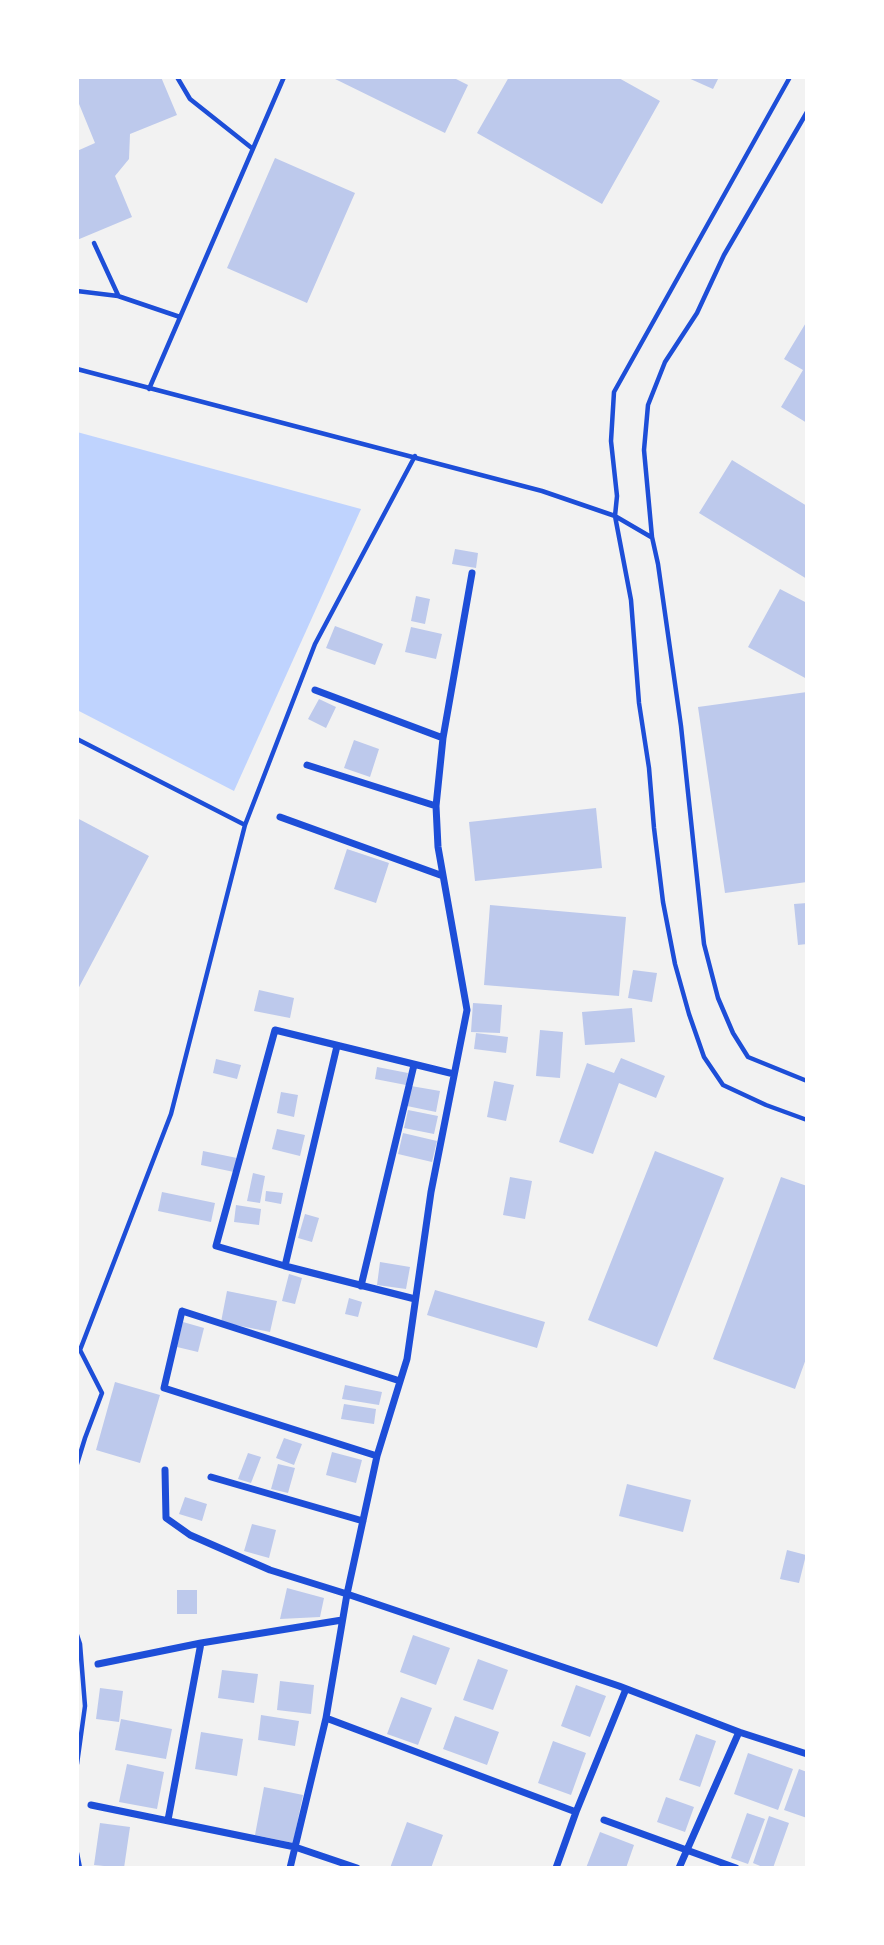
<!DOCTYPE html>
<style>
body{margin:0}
#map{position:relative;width:884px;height:1945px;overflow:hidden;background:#f2f2f2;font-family:Rubik,sans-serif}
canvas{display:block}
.frame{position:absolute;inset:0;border:79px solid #fff;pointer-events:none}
</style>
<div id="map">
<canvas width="884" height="1945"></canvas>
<div class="frame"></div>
</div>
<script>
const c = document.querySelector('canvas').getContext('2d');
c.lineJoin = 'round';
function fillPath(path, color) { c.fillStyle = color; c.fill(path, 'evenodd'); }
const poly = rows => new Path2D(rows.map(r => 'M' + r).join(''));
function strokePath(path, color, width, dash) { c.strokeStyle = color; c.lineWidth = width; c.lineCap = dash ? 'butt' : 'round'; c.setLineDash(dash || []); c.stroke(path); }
const water = poly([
 [77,432,361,509,234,791,77,710]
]);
const building = poly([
 [77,77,161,77,177,115,130,134,129,159,115,176,132,217,77,240,77,151,95,143,77,99],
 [331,77,452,77,468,85,445,133],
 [509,77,617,77,660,101,602,204,477,133],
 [686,77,719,77,713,89],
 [275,158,355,193,307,303,227,268],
 [807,321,807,423,781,407,803,370,784,359],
 [732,460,807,506,807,579,699,513],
 [455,549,478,553,476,568,452,564],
 [780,589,807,603,807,679,748,647],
 [416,596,430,599,425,624,411,621],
 [335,626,383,644,375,665,326,648],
 [411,627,442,634,436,659,405,652],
 [807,692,807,882,725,893,698,707],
 [319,699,336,707,326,728,308,719],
 [354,740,379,749,370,777,344,768],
 [596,808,602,868,475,881,469,822],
 [77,818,149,856,77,991],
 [347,849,389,863,376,903,334,889],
 [807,903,807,944,798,945,794,904],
 [490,905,626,917,619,996,484,985],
 [633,970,657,973,652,1002,628,998],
 [259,990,294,998,290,1018,254,1011],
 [473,1003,502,1005,500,1033,471,1032],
 [632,1008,635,1042,585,1045,582,1012],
 [540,1030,563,1032,560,1078,536,1076],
 [476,1033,508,1037,506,1053,474,1049],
 [621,1058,665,1076,656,1098,619,1083,593,1154,559,1142,587,1063,614,1073],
 [216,1059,241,1065,237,1079,213,1073],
 [377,1067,408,1073,406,1085,375,1079],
 [494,1081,514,1085,506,1121,487,1117],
 [411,1086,440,1091,436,1112,407,1106],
 [281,1092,298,1095,294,1117,277,1113],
 [408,1110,438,1116,434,1134,404,1128],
 [277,1129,305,1135,300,1156,272,1149],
 [403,1133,437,1141,432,1162,398,1154],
 [203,1151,237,1158,234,1172,201,1165],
 [655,1151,724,1178,657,1347,588,1320],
 [253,1173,265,1176,260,1203,247,1201],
 [510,1177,532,1181,525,1219,503,1215],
 [781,1177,807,1186,807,1356,795,1389,713,1359],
 [266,1191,283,1193,281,1204,265,1201],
 [162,1192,215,1203,211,1222,158,1211],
 [236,1205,261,1209,259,1225,234,1222],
 [305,1214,319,1218,312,1242,298,1238],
 [380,1262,410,1267,406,1289,377,1285],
 [289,1274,302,1278,295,1304,282,1301],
 [435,1290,545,1322,537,1348,427,1315],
 [227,1291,277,1301,270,1332,221,1322],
 [349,1298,362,1302,358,1317,345,1314],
 [183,1322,204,1328,198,1352,177,1347],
 [115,1382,160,1395,140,1463,96,1450],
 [345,1385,382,1392,379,1405,342,1399],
 [344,1404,376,1409,374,1424,341,1419],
 [284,1438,302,1444,294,1465,276,1458],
 [332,1452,362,1460,356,1483,326,1475],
 [248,1453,261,1457,251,1483,238,1479],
 [278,1464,295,1468,288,1493,271,1489],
 [627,1484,691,1500,683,1532,619,1516],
 [185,1497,207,1504,202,1521,179,1514],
 [252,1524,276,1530,269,1558,244,1551],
 [787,1550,806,1555,799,1583,780,1579],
 [287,1588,324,1598,320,1617,280,1619],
 [177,1590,197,1590,197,1614,177,1614],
 [413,1635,450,1648,436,1685,400,1672],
 [478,1659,508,1670,493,1710,463,1700],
 [222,1670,258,1674,254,1703,218,1698],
 [280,1681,314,1685,311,1714,277,1710],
 [576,1685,606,1696,590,1737,561,1726],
 [100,1688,123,1691,119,1722,96,1719],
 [401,1697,432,1708,418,1745,387,1734],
 [261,1715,299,1721,295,1746,258,1740],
 [455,1716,499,1732,487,1765,443,1749],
 [121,1719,172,1729,166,1759,115,1750],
 [201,1732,243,1739,237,1776,195,1769],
 [696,1734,716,1741,700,1787,679,1780],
 [553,1741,586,1753,571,1795,538,1783],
 [748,1753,793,1769,778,1810,734,1794],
 [127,1764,164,1772,157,1809,119,1802],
 [799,1769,807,1772,807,1818,784,1810],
 [264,1787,303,1795,293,1843,255,1835],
 [666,1797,694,1807,685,1832,657,1822],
 [747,1813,765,1819,748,1864,731,1858],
 [769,1816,789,1823,773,1868,765,1868,753,1863],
 [407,1822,443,1835,431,1868,390,1868],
 [100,1823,130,1827,124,1868,94,1865],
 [600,1832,634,1845,626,1868,586,1868]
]);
const service = poly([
 [177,77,190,99,253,149],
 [790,77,614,392,611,441,617,496,615,516,631,600,639,703,649,768,654,828,663,902,675,964,689,1014,704,1057,723,1085,766,1105,807,1120],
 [807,112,724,255,697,313,665,362,648,405,644,450,652,537,658,564,681,726,704,944,718,998,733,1033,748,1057,807,1081],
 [94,243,118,295],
 [77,291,118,296,180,317],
 [77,369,542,491,615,516,651,537],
 [149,389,284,77],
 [77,739,245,825],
 [77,1348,80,1350,171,1114,245,825,315,644,415,456],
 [77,1464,85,1438,102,1393,80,1350],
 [77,1635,80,1644,85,1706,77,1764],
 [77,1853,80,1868]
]);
const minor = poly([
 [315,690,443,738],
 [307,765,436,806],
 [280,817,443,876],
 [285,1266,337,1046],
 [361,1286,414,1065],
 [415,1299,285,1266,216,1246,275,1030,454,1074],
 [377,1456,164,1388,182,1311,400,1381],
 [165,1470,166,1518,190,1535,270,1570,347,1594,619,1686,739,1732,807,1754],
 [211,1477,363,1521],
 [98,1664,201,1643,342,1620],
 [326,1718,576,1812],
 [91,1805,295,1847,357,1868],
 [168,1820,201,1643],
 [604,1820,736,1868],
 [290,1868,326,1718,347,1594,377,1456,407,1359,431,1192,467,1010,438,847,436,806,443,738,472,573],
 [556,1868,576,1812,626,1689],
 [679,1868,739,1732]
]);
fillPath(water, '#bfd3fe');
fillPath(building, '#bdc9ec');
strokePath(service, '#1d4ed8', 4.5);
strokePath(minor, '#1d4ed8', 7);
</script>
